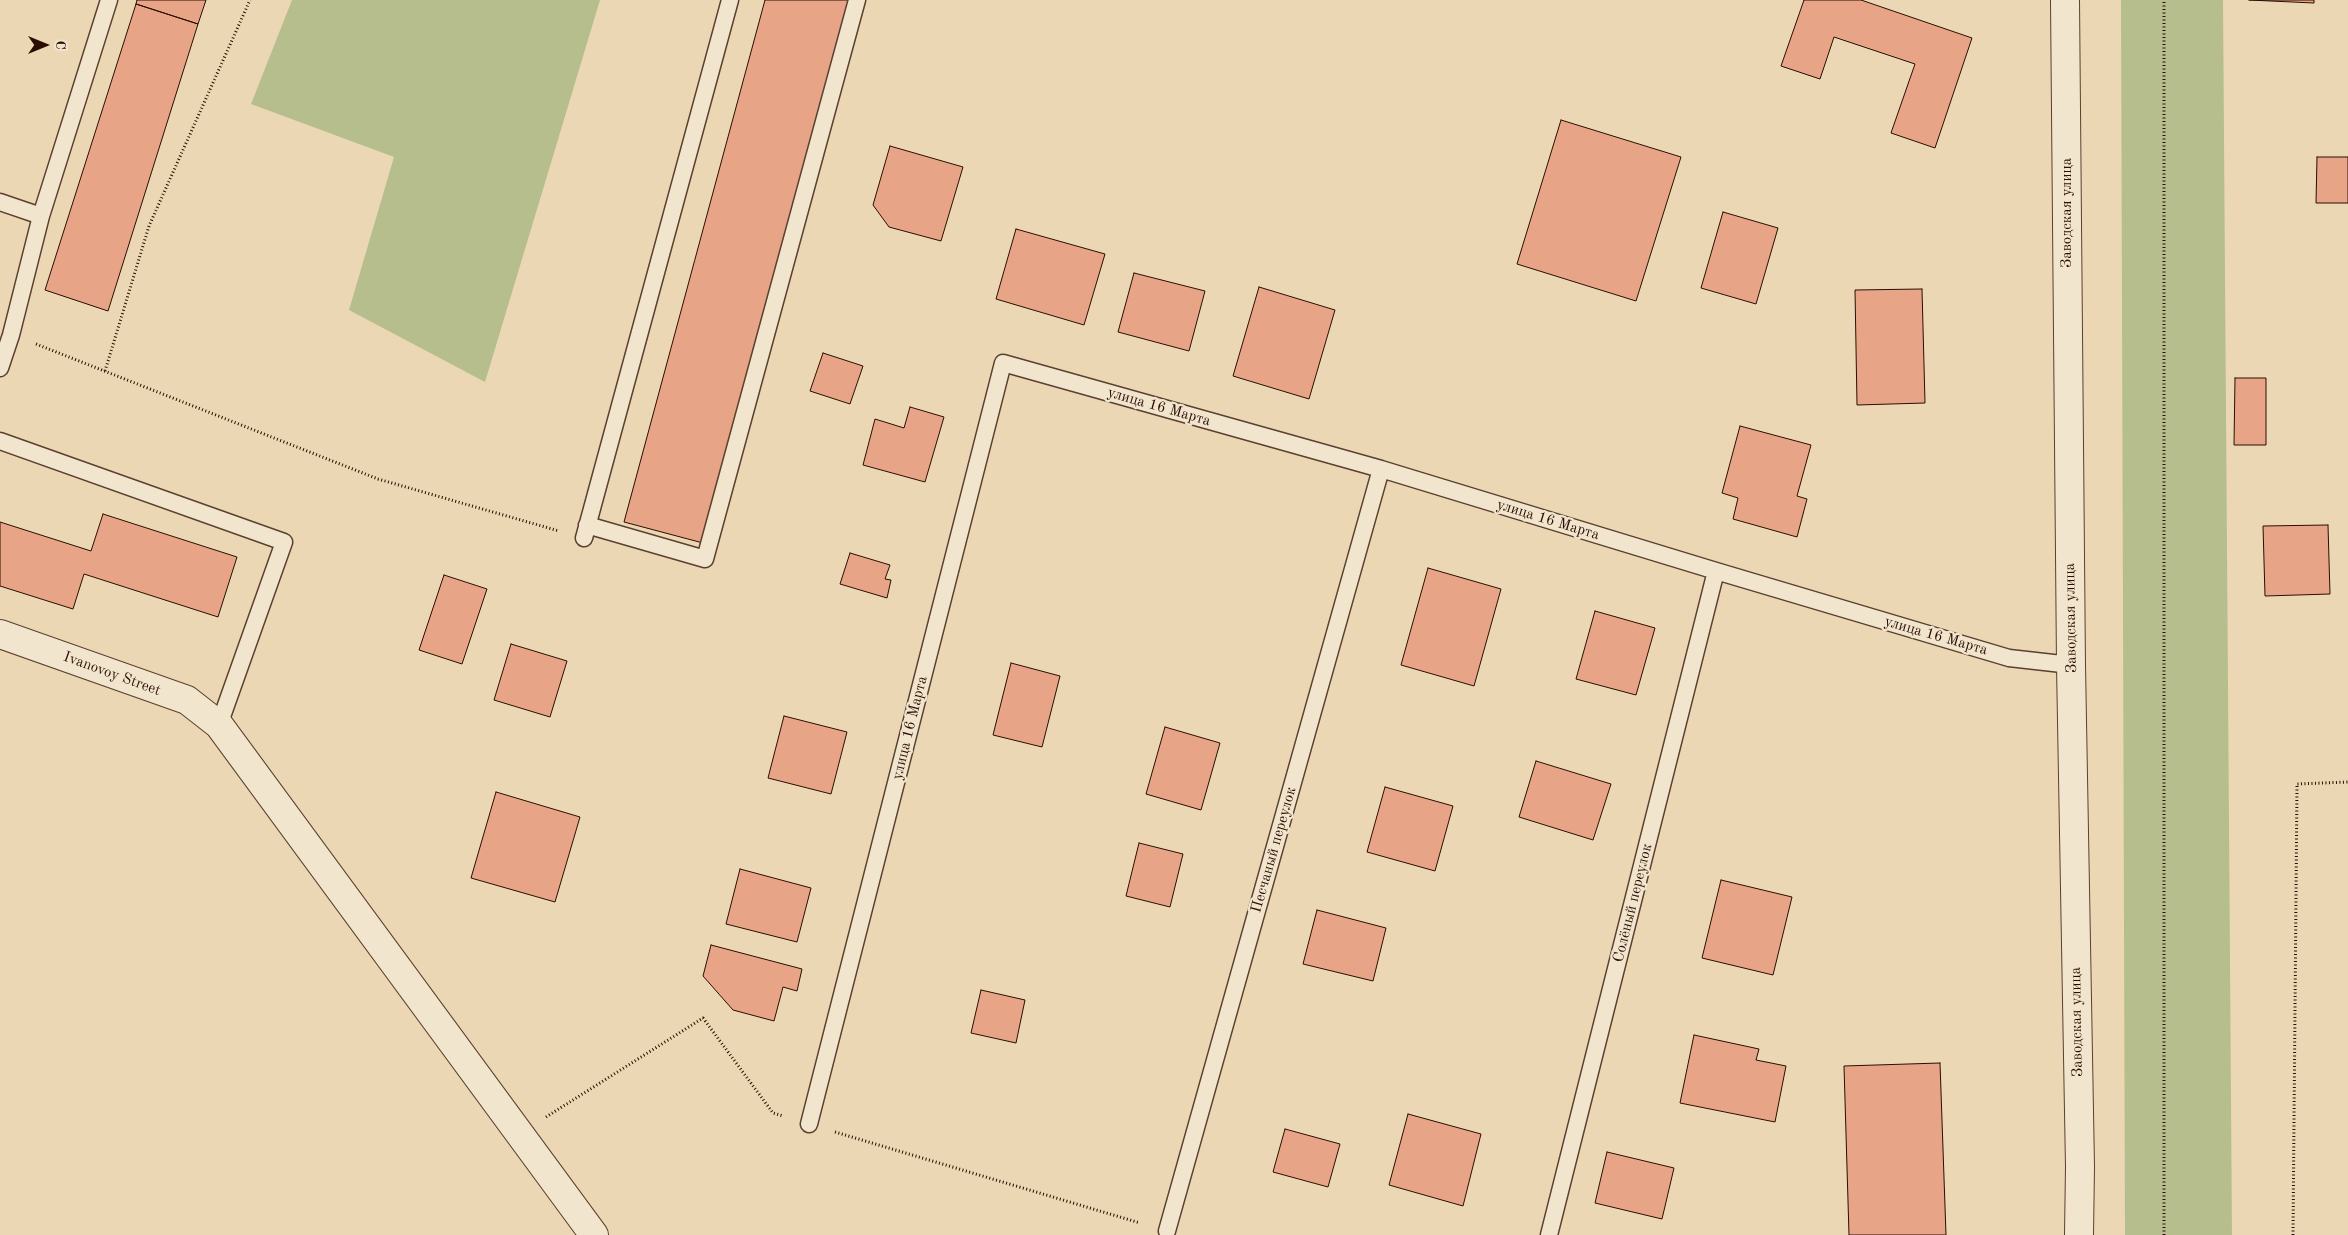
<!DOCTYPE html>
<meta charset="utf-8">
<style>
body{margin:0}
#map{position:relative;width:2348px;height:1235px;overflow:hidden;background:#ebd7b4;font-family:"Old Standard TT",serif}
canvas{display:block}
.north{position:absolute;left:20px;top:20px;width:50px;height:50px;-webkit-text-stroke:4px #f2e5ce;paint-order:stroke;rotate:90deg;font-size:14px;font-weight:700;line-height:20px;text-align:center;color:#2a0e01}
.north::after{content:'';display:block;margin:auto;width:18px;height:22px;background:#2a0e01;clip-path:polygon(50% 0,100% 100%,50% 72%,0 100%)}
</style>
<div id="map">
<canvas width="2348" height="1235"></canvas>
<div class="north">С</div>
</div>
<script>
const c = document.querySelector('canvas').getContext('2d');
c.lineJoin = 'round';
function fillPath(path, color) { c.fillStyle = color; c.fill(path, 'evenodd'); }
const poly = rows => new Path2D(rows.map(r => 'M' + r).join(''));
function strokePath(path, color, width, dash) { c.strokeStyle = color; c.lineWidth = width; c.lineCap = dash ? 'butt' : 'round'; c.setLineDash(dash || []); c.stroke(path); }
function drawText(font, color, halo, rows, align = 'center') {
  c.font = font + ' "Old Standard TT",serif'; c.lineWidth = 4.5; c.setLineDash([]); c.textBaseline = 'middle'; c.strokeStyle = halo; c.fillStyle = color; for (const [text, x, y, turn = 0] of rows) {
    c.save(); c.translate(x, y); c.rotate((+turn || 0) * Math.PI / 180); c.textAlign = isNaN(turn) ? turn : align; if (halo) c.strokeText(text, 0, 0); c.fillText(text, 0, 0); c.restore();
  }
}
const green = poly([
 [292,0,600,0,485,382,349,310,394,157,251,104],
 [2121,0,2223,0,2232,1235,2125,1235]
]);
const building = poly([
 [137,0,206,0,198,24,136,4,137,0],
 [765,0,850,0,703,543,624,522,765,0],
 [1804,0,1861,0,1972,38,1935,148,1891,133,1915,64,1834,37,1820,79,1781,66,1804,0],
 [2249,0,2314,0,2314,3,2249,0],
 [136,4,198,24,108,311,45,290,136,4],
 [1561,120,1681,157,1636,301,1517,264,1561,120],
 [890,146,963,167,941,241,889,227,873,205,890,146],
 [2317,157,2348,157,2348,203,2316,203,2317,157],
 [1723,212,1778,228,1756,304,1701,288,1723,212],
 [1016,229,1105,254,1084,325,996,299,1016,229],
 [1134,273,1205,291,1189,351,1118,332,1134,273],
 [1259,287,1335,310,1309,399,1233,376,1259,287],
 [1922,289,1925,403,1857,405,1855,290,1922,289],
 [823,353,863,366,850,404,810,391,823,353],
 [2235,378,2266,378,2266,445,2234,445,2235,378],
 [910,407,944,417,925,482,863,465,875,419,904,428,910,407],
 [1740,426,1811,445,1797,496,1807,499,1797,537,1733,519,1738,498,1722,493,1740,426],
 [103,514,237,557,218,617,84,574,73,609,0,586,0,522,91,551,103,514],
 [2328,525,2330,594,2265,596,2263,526,2328,525],
 [850,553,890,565,885,579,891,580,887,598,840,584,850,553],
 [1428,568,1501,589,1474,686,1401,665,1428,568],
 [444,575,487,589,462,664,419,650,444,575],
 [1595,611,1655,628,1636,695,1576,679,1595,611],
 [511,644,567,661,550,717,494,700,511,644],
 [1011,663,1060,676,1042,747,993,735,1011,663],
 [784,716,847,732,831,794,768,778,784,716],
 [1165,727,1220,743,1201,810,1146,794,1165,727],
 [1536,761,1611,784,1593,840,1519,817,1536,761],
 [1385,787,1453,806,1435,871,1367,852,1385,787],
 [496,792,580,817,555,902,471,878,496,792],
 [1139,843,1183,854,1170,907,1126,896,1139,843],
 [740,869,811,888,797,942,726,924,740,869],
 [1721,880,1792,897,1773,975,1702,958,1721,880],
 [1317,910,1386,928,1373,981,1303,964,1317,910],
 [711,945,802,969,797,991,783,987,774,1021,733,1010,703,976,711,945],
 [981,990,1025,1000,1016,1043,971,1033,981,990],
 [1694,1035,1759,1049,1756,1060,1786,1066,1775,1122,1680,1103,1694,1035],
 [1940,1063,1946,1235,1849,1235,1844,1066,1940,1063],
 [1408,1114,1481,1134,1463,1206,1389,1185,1408,1114],
 [1285,1129,1340,1144,1328,1187,1273,1172,1285,1129],
 [1607,1152,1674,1168,1662,1219,1595,1203,1607,1152]
]);
const path = poly([
 [36,344,378,479,559,531],
 [105,371,149,226,250,0],
 [546,1117,703,1018,773,1113,783,1116],
 [835,1132,1140,1223],
 [2164,1235,2164,0],
 [2293,1235,2297,784,2348,782]
]);
const service = poly([
 [0,202,41,216],
 [0,368,11,335,41,216,109,0],
 [0,441,284,542,219,725],
 [587,525,705,559,857,0],
 [584,538,730,0],
 [809,1124,1003,363,1381,469,1716,571,2009,658,2071,665],
 [1167,1231,1381,469],
 [1549,1235,1716,571]
]);
const minor = poly([
 [0,634,187,700,219,725,594,1235]
]);
const tertiary = poly([
 [2065,0,2071,665,2080,1167,2079,1235]
]);
const streetNames = [
 ["Заводская улица",2067,213,-90],
 ["улица 16 Марта",1159,407,16],
 ["улица 16 Марта",1548,520,17],
 ["Заводская улица",2071,618,-91],
 ["улица 16 Марта",1936,636,16],
 ["Ivanovoy Street",112,674,20],
 ["улица 16 Марта",910,728,-76],
 ["Песчаный переулок",1274,850,-74],
 ["Солёный переулок",1633,903,-76],
 ["Заводская улица",2077,1022,-91]
];
fillPath(green, '#b6be8e');
fillPath(building, '#e7a487');
strokePath(building, '#2a0e01', 1);
strokePath(service, '#5a402e', 19);
strokePath(minor, '#5a402e', 30);
strokePath(tertiary, '#5a402e', 30);
strokePath(path, '#2a0e01', 3, [1, 2.5]);
strokePath(service, '#f2e5ce', 16);
strokePath(minor, '#f2e5ce', 28);
strokePath(tertiary, '#f2e5ce', 28);
drawText('15px', '#2a0e01', '#f2e5ce', streetNames);
</script>
